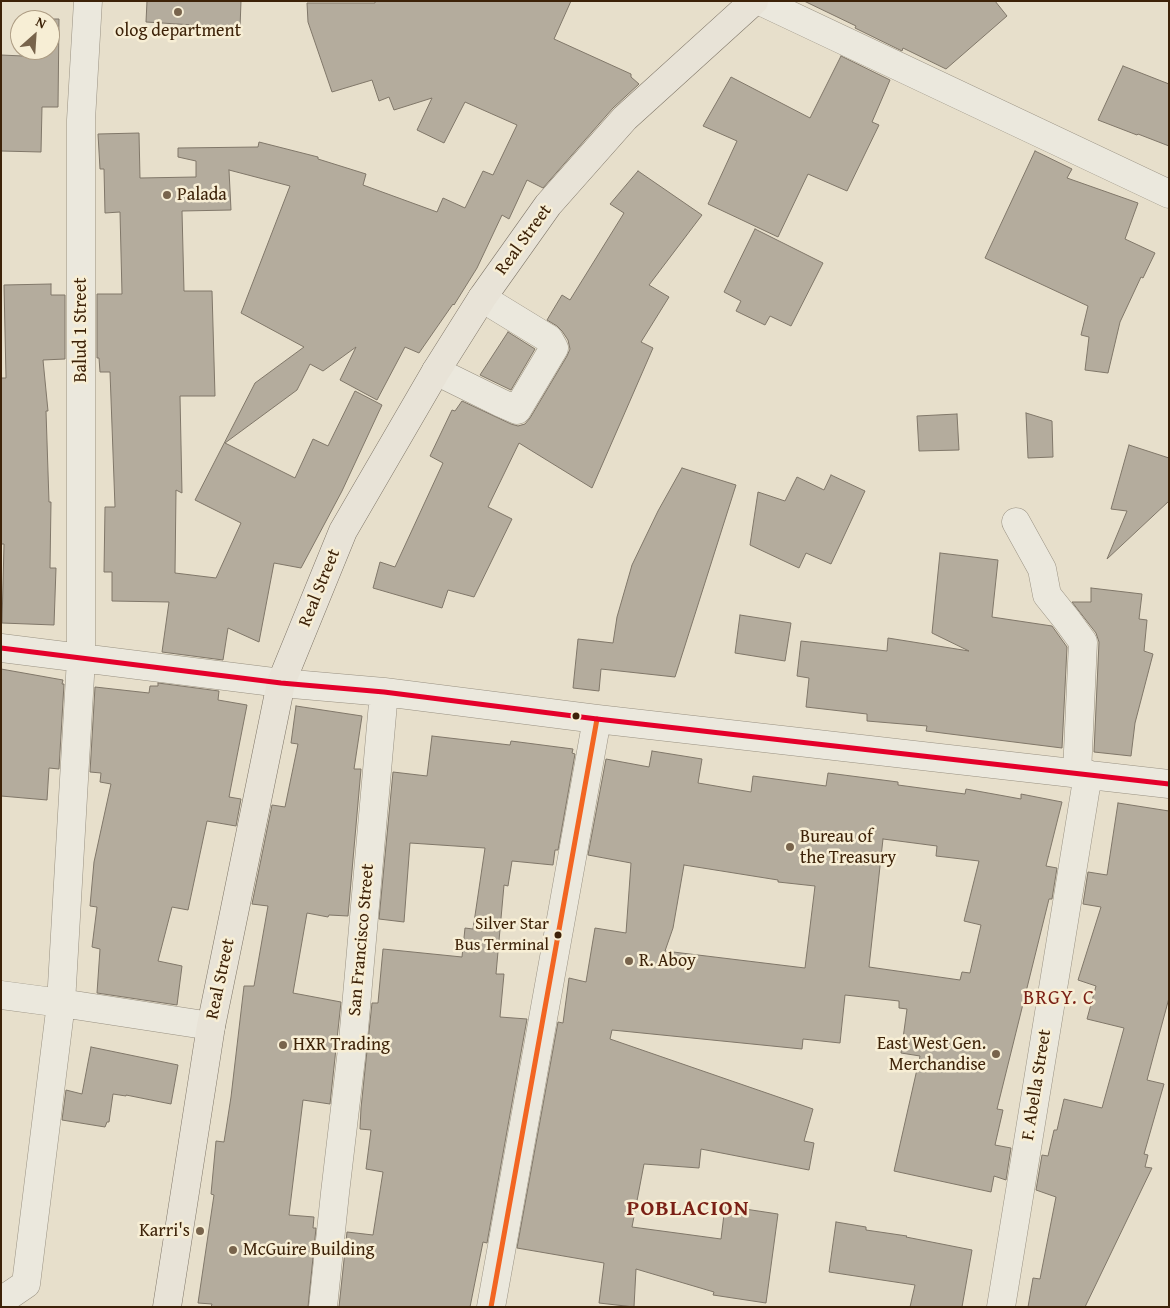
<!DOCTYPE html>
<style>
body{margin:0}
#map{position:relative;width:1170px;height:1308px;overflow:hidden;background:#e7dfcb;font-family:"Gentium Book Plus",serif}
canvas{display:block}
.frame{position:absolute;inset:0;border:2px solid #3d2208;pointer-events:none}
.north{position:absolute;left:10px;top:10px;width:50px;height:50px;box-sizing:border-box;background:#f7eed5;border:1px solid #ad9c83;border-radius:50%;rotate:26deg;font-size:14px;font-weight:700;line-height:20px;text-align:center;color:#3d2208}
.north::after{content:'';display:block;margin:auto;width:18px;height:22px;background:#78644c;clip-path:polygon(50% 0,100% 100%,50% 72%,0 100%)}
</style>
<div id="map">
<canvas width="1170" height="1308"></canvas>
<div class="frame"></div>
<div class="north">N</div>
</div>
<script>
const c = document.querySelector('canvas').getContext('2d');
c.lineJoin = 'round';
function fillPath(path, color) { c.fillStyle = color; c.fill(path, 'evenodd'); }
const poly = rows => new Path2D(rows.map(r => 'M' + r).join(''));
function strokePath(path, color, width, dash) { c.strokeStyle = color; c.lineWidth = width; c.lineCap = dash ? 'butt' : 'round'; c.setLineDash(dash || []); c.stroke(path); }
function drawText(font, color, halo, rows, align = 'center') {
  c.font = font + ' "Gentium Book Plus",serif'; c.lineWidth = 5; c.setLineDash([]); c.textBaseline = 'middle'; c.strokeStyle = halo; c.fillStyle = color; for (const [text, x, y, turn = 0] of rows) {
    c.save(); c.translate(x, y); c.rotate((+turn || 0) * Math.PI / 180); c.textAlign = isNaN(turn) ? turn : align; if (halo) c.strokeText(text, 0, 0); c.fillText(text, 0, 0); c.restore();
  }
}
const building = poly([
 [147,1,241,1,240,28,146,22,147,1],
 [375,1,571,1,554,39,631,74,631,77,639,84,613,108,543,188,527,180,509,219,502,215,477,268,454,305,453,304,419,353,405,347,377,400,340,380,356,347,323,371,310,364,297,390,225,443,295,478,313,439,328,446,355,391,382,405,342,491,301,568,274,563,259,642,228,628,223,660,162,652,169,602,112,601,112,572,104,572,105,507,115,507,110,372,100,372,99,358,97,358,97,294,122,294,120,212,105,213,104,169,100,169,98,134,139,133,140,178,196,177,196,161,178,157,178,148,258,147,259,142,318,157,318,159,366,174,363,185,437,212,443,198,465,208,483,171,493,175,517,125,465,102,444,143,417,130,432,98,394,110,389,97,379,101,372,80,332,92,308,22,307,3,375,3,375,1],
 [229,170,290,186,241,313,304,347,255,383,195,500,241,523,216,578,175,573,176,490,182,493,180,396,215,396,212,291,184,291,182,211,231,210,229,170],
 [804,1,995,1,1007,16,946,69,903,48,902,51,855,28,856,26,804,1],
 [23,19,59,19,58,107,42,107,41,152,1,151,1,55,23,56,23,50,50,50,50,20,23,20,23,19],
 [841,56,890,80,872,122,879,125,847,191,808,174,778,237,708,204,737,141,703,126,731,77,810,118,841,56],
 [1123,66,1169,84,1169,146,1138,134,1137,135,1098,120,1123,66],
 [1035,151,1072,169,1067,178,1138,203,1125,239,1155,253,1143,278,1141,277,1120,322,1108,373,1085,370,1089,337,1081,335,1088,306,985,258,1035,151],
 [638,171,702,215,649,285,669,297,641,342,653,348,592,488,519,443,488,507,512,519,474,597,448,590,442,608,373,588,380,562,395,567,443,463,430,456,452,410,455,411,462,401,511,424,518,426,525,424,530,418,567,356,570,349,568,340,562,331,557,326,547,320,562,295,570,300,624,213,610,204,638,171],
 [755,229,823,263,791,326,770,316,765,325,736,311,741,301,724,292,755,229],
 [51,284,51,295,65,295,65,359,43,360,48,411,46,411,49,502,51,502,50,568,56,568,54,625,2,623,4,544,1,544,1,378,6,378,4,285,51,284],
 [508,332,535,349,511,390,480,375,508,332],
 [1026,413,1052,421,1053,457,1028,458,1026,413],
 [957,414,959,450,919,451,917,416,957,414],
 [1129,445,1169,458,1169,501,1107,559,1127,511,1111,509,1129,445],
 [682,468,736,485,675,677,601,669,599,691,573,688,578,639,613,643,617,617,632,565,658,511,682,468],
 [831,475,865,491,831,564,806,553,799,568,750,545,758,492,785,501,797,477,824,490,831,475],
 [940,553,998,560,992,617,1052,626,1067,647,1062,748,926,731,927,726,867,721,867,714,806,707,809,678,797,676,801,641,887,651,888,638,969,651,932,633,940,553],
 [1091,588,1142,594,1139,619,1147,620,1144,651,1153,654,1135,723,1131,756,1094,752,1099,642,1096,633,1072,602,1091,602,1091,588],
 [740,615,791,623,785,661,735,653,740,615],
 [1,669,63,680,62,684,64,684,59,769,49,768,47,800,1,796,1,669],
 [158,683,219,691,218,700,247,705,229,797,241,799,236,826,207,821,188,910,172,907,158,961,182,966,177,1005,97,993,100,949,92,947,97,907,90,906,94,862,111,784,100,782,101,773,90,772,95,687,149,693,150,686,158,686,158,683],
 [296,706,362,716,354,769,361,769,348,916,329,915,328,917,307,913,293,993,341,1002,330,1104,303,1100,289,1215,314,1217,313,1228,316,1228,308,1307,211,1307,212,1304,198,1303,214,1195,211,1194,216,1141,224,1142,231,1097,244,986,254,986,268,906,252,904,272,805,285,807,298,744,291,743,296,706],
 [432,736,510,745,511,741,573,749,572,753,575,754,558,850,555,850,553,865,512,861,508,886,504,885,496,974,504,974,500,1017,527,1019,487,1243,483,1242,470,1307,339,1307,347,1232,373,1235,383,1172,366,1169,371,1130,360,1129,361,1108,372,1003,378,1003,383,949,462,957,465,928,473,929,485,848,410,843,404,922,379,919,393,772,427,776,432,736],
 [652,751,702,759,698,783,751,792,753,776,826,786,828,773,898,782,898,785,965,794,966,789,1021,799,1021,794,1062,802,1046,866,1057,868,1052,899,1049,899,997,1109,1003,1110,995,1145,1011,1148,1006,1180,994,1176,991,1192,894,1171,920,1056,901,1053,907,1009,899,1008,899,1001,845,995,840,1043,803,1039,802,1049,612,1030,610,1039,813,1109,804,1141,814,1143,809,1170,701,1149,699,1168,644,1164,632,1227,721,1239,725,1206,778,1214,766,1303,713,1295,714,1292,636,1269,634,1307,599,1303,604,1263,517,1248,558,1022,563,1023,569,978,586,982,595,928,626,933,631,863,588,855,606,759,649,767,652,751],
 [883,839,937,846,936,856,979,861,964,921,981,925,970,973,962,972,960,980,869,967,883,839],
 [684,865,778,880,778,882,815,886,805,968,665,951,673,928,684,865],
 [1118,803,1169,811,1169,998,1147,1080,1164,1084,1144,1154,1148,1155,1145,1167,1152,1168,1085,1307,1028,1307,1033,1278,1040,1279,1056,1197,1036,1190,1042,1155,1048,1156,1054,1130,1057,1130,1064,1099,1102,1108,1124,1028,1087,1019,1096,986,1078,980,1101,907,1083,904,1088,872,1107,875,1118,803],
 [91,1047,178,1065,171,1104,126,1095,126,1096,113,1094,109,1122,107,1122,105,1127,62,1120,66,1090,82,1094,91,1047],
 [836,1222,866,1227,866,1230,907,1236,906,1237,972,1250,962,1307,910,1307,915,1285,829,1272,836,1222]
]);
const minor = poly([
 [88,1,81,120,81,659,61,1003,211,1026],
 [760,1,1169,194],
 [436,371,501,403,517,410,554,348,549,339,482,298],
 [1016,522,1042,569,1047,595,1067,620,1083,642,1077,773],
 [1,648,281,683,384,692,597,719,1169,784],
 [1,995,61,1003,26,1284,1,1301],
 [323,1307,335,1193,353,1041,384,692],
 [491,1307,597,719],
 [1001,1307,1088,774]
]);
const major = poly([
 [167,1307,211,1026,281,683,343,531,436,371,482,298,548,205,625,118,754,1]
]);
const bus1 = poly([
 [491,1307,597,719]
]);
const bus2 = poly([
 [1,648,281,683,384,692,597,719,1169,784]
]);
const markers = [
 [178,12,5,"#78644c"],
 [167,195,5,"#78644c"],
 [576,716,4.5,"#3d2208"],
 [790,847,5,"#78644c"],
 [558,935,4.5,"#3d2208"],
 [629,961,5,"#78644c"],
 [283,1045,5,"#78644c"],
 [996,1054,5,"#78644c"],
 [200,1231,5,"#78644c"],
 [233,1250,5,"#78644c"]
];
const busNames = [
 ["Silver Star",549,925],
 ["Bus Terminal",549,946]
];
const poiNames = [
 ["olog department",178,31,"center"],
 ["Palada",177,195],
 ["Bureau of",800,837],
 ["the Treasury",800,858],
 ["R. Aboy",639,961],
 ["East West Gen.",986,1044,"right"],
 ["Merchandise",986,1065,"right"],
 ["HXR Trading",293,1045],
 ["Karri's",190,1231,"right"],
 ["McGuire Building",243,1250]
];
const streetNames = [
 ["Real Street",524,240,-54],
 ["Balud 1 Street",81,330,-90],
 ["Real Street",320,588,-68],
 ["San Francisco Street",362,940,-85],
 ["Real Street",221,979,-78],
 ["F. Abella Street",1037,1085,-81]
];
const quarterNames = [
 ["BRGY. C",1059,999]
];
const districtNames = [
 ["POBLACION",688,1209]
];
fillPath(building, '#b4ac9d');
strokePath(building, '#807769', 1);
strokePath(minor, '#999182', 29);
strokePath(major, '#807769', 29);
strokePath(minor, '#ebe8dd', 28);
strokePath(major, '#e8e3d7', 28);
strokePath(bus1, '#f26522', 5);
strokePath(bus2, '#e4002b', 5);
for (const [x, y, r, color] of markers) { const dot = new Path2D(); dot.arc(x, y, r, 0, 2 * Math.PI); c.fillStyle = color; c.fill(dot); strokePath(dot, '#f7eed5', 2); }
drawText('17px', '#3d2208', '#f7eed5', busNames, 'right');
drawText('18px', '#3d2208', '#f7eed5', poiNames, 'left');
drawText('18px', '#3d2208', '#f7eed5', streetNames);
c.letterSpacing = '1px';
drawText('20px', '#7a1f14', '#f7eed5', quarterNames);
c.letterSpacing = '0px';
c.letterSpacing = '1px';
drawText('bold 22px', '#7a1f14', '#f7eed5', districtNames);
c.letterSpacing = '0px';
</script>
